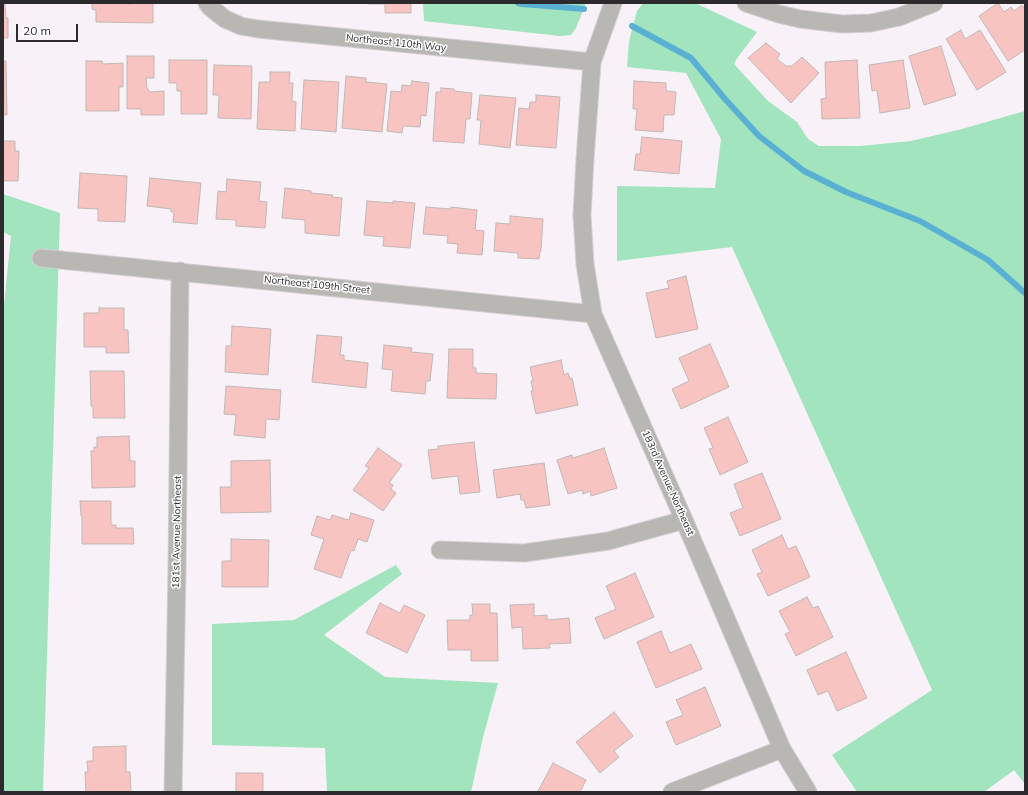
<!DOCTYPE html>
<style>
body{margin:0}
#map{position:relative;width:1028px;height:795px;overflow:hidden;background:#f8f2f8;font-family:Mulish,sans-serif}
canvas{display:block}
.frame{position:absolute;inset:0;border:4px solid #2c2a2c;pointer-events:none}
.scale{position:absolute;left:16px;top:24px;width:62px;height:18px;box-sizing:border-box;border:2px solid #2c2a2c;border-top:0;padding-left:5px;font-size:12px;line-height:14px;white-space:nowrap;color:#2c2a2c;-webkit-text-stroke:3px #fff;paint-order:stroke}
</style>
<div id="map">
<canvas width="1028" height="795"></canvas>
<div class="frame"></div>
<div class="scale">20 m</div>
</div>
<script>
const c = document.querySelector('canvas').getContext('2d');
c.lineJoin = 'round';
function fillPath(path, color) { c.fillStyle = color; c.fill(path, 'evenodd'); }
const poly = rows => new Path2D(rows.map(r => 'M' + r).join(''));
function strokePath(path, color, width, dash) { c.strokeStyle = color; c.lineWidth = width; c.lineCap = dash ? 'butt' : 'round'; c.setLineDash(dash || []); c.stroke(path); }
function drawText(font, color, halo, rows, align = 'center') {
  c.font = font + ' Mulish,sans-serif'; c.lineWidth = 3; c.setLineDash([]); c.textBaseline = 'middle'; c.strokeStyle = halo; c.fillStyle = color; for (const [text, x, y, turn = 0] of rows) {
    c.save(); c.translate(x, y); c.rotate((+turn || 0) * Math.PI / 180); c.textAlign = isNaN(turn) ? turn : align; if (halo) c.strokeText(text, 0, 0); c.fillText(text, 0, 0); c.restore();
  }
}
const green = poly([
 [423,3,586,3,576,28,571,35,560,36,424,21],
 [643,3,695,3,757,32,738,57,734,64,768,101,797,122,808,139,819,146,860,146,911,141,962,129,1025,111,1025,784,1014,770,984,792,857,792,832,755,932,690,732,247,617,261,617,186,715,188,721,139,686,73,627,67,629,41,637,11],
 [3,194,60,213,43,792,3,792,3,315,11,236,3,232],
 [396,565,402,574,324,635,385,677,498,683,483,737,471,792,327,792,325,748,212,745,212,624,294,620]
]);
const stream = poly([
 [518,3,522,4,584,9],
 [632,26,691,58,725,99,759,136,804,171,846,192,920,221,988,260,1025,293]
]);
const building = poly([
 [3,3,5,3,6,18,8,18,8,38,3,38,3,3],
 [92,3,120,3,132,4,132,3,153,3,153,23,96,22,96,10,92,9,92,3],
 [368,3,411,3,411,13,385,13,385,4,368,4,368,3],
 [998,3,1004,12,1011,7,1014,11,1022,5,1025,10,1025,50,1008,61,979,16,998,3],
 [961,30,965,39,980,30,1006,72,977,90,946,39,961,30],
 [766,43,780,54,777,59,786,66,792,66,802,57,819,73,791,103,748,58,766,43],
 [941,46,956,95,924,105,909,56,941,46],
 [127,56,154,56,154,78,146,78,147,88,150,92,164,91,164,115,141,115,141,109,127,109,127,56],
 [169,60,207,60,207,114,181,114,181,91,177,91,177,83,169,83,169,60],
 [857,60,860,118,822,119,821,99,826,98,825,62,857,60],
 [903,60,910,108,880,113,877,90,872,91,869,65,903,60],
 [3,61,6,61,7,115,3,115,3,61],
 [86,61,102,61,103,64,123,63,123,87,119,87,119,111,86,111,86,61],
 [214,65,252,66,251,119,218,118,219,95,213,95,214,65],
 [270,72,290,72,289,83,293,83,292,101,296,102,295,131,257,129,259,82,270,82,270,72],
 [346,76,366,78,366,82,387,84,382,132,342,128,346,76],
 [304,80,339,82,336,132,301,129,304,80],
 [412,81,429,83,426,116,421,115,420,127,403,126,402,133,387,131,391,91,401,92,402,85,411,86,412,81],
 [634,81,666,83,666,91,676,92,674,115,664,115,663,132,635,130,637,109,633,109,634,81],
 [441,88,454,89,454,91,472,93,470,119,466,119,464,143,433,141,436,92,441,92,441,88],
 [480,95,516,98,510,148,479,144,481,120,477,120,480,95],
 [536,95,560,97,556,148,516,145,519,108,529,109,530,102,536,102,536,95],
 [642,137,682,141,679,174,634,170,636,154,640,154,642,137],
 [3,141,15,141,15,151,19,151,18,181,3,181,3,141],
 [80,173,127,176,125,222,98,221,98,209,78,208,80,173],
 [150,178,201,183,197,224,173,222,174,212,171,212,171,209,147,206,150,178],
 [227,179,261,182,259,201,267,202,265,228,236,226,236,220,216,219,218,191,226,192,227,179],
 [285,188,311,191,311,193,333,195,332,197,342,198,339,236,305,233,305,220,282,218,285,188],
 [367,201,393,203,393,201,415,203,410,248,383,246,384,237,364,235,367,201],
 [426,207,450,209,451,207,477,210,475,230,484,231,482,255,457,253,458,244,447,243,448,236,423,234,426,207],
 [510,216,543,219,541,251,540,251,539,259,518,258,518,253,494,251,496,223,510,224,510,216],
 [686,276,698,329,656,338,646,293,669,288,667,281,686,276],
 [99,308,124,308,124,330,128,330,129,353,106,353,106,347,84,347,84,313,99,313,99,308],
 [232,326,271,329,268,375,225,372,226,346,231,346,232,326],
 [317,335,342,337,340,355,344,355,344,360,368,363,366,388,312,382,317,335],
 [710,344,729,387,681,409,672,389,689,381,679,358,710,344],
 [384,345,412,348,411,352,433,354,430,381,426,381,425,394,391,391,393,370,382,369,384,345],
 [449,349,473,349,473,368,476,368,476,373,497,374,496,399,447,398,449,349],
 [561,360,564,375,568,373,570,379,572,378,578,405,536,414,531,391,533,391,531,381,533,381,530,367,561,360],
 [90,371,124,371,125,418,93,418,93,406,91,406,90,371],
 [226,386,281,390,279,420,266,419,265,438,234,435,236,415,224,414,226,386],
 [728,417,748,462,720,475,709,449,713,448,704,428,728,417],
 [129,436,130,461,135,461,135,487,92,488,91,451,94,451,94,447,97,447,97,437,129,436],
 [474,442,480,492,460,494,458,476,432,479,428,450,438,449,438,446,474,442],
 [378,448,402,465,389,483,393,485,391,489,396,493,383,511,353,490,369,468,365,466,378,448],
 [604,448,617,488,591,496,590,491,583,494,582,490,568,494,557,460,572,455,573,458,604,448],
 [270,460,271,512,221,513,220,487,231,487,231,461,270,460],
 [544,463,550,505,526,508,524,500,521,500,520,494,497,498,493,470,544,463],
 [762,473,781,519,740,536,730,513,743,508,734,484,762,473],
 [80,501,111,501,111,525,116,525,116,528,133,528,134,544,82,544,82,516,81,516,80,501],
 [351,513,374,520,367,542,358,539,354,551,351,550,341,578,314,569,324,539,311,535,317,516,330,520,332,515,349,520,351,513],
 [782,535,788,549,796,546,810,577,768,596,757,574,762,572,752,550,782,535],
 [231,539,269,540,268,587,222,587,222,561,231,561,231,539],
 [635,573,654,617,604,639,595,618,616,609,606,586,635,573],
 [807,597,813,608,818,606,833,637,796,656,785,634,790,632,779,611,807,597],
 [380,603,400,613,404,605,425,615,407,653,366,633,380,603],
 [472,604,490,604,490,613,497,613,498,661,471,661,471,650,448,650,447,620,470,620,470,615,473,615,472,604],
 [534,604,534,616,547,615,547,620,569,618,571,643,549,644,550,648,523,649,522,627,512,628,510,605,534,604],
 [661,631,670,653,691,644,702,669,656,688,637,642,661,631],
 [846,652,867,698,837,711,828,691,818,695,807,670,846,652],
 [705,687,721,726,676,745,666,722,683,715,676,700,705,687],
 [614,712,633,736,614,751,619,757,600,773,576,742,614,712],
 [126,746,126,772,130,772,131,792,86,792,85,772,88,772,87,761,93,761,93,747,126,746],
 [553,763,586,780,580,792,540,792,538,791,553,763],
 [236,773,263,773,263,792,236,792,236,773]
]);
const street = poly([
 [207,3,210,7,225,19,241,26,258,29,592,62],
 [613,3,592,62,585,159,582,215,585,264,593,314,684,520,782,749,808,792],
 [746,3,779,14,800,19,842,24,871,23,899,17,934,3],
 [41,258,593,314],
 [440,550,524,553,608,541,684,520],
 [173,792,177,570,180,271],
 [672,792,782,749]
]);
const streetNames = [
 ["Northeast 110th Way",396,43,6],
 ["Northeast 109th Street",317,285,6],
 ["183rd Avenue Northeast",668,483,66],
 ["181st Avenue Northeast",177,532,-89]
];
fillPath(green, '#a1e4bd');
strokePath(stream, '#5ab0d3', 6);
fillPath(building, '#f7c4c1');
strokePath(building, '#c1b7b6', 1);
strokePath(street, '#d3ced3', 19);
strokePath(street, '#b9b7b4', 17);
drawText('10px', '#2c2a2c', '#fff', streetNames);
</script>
